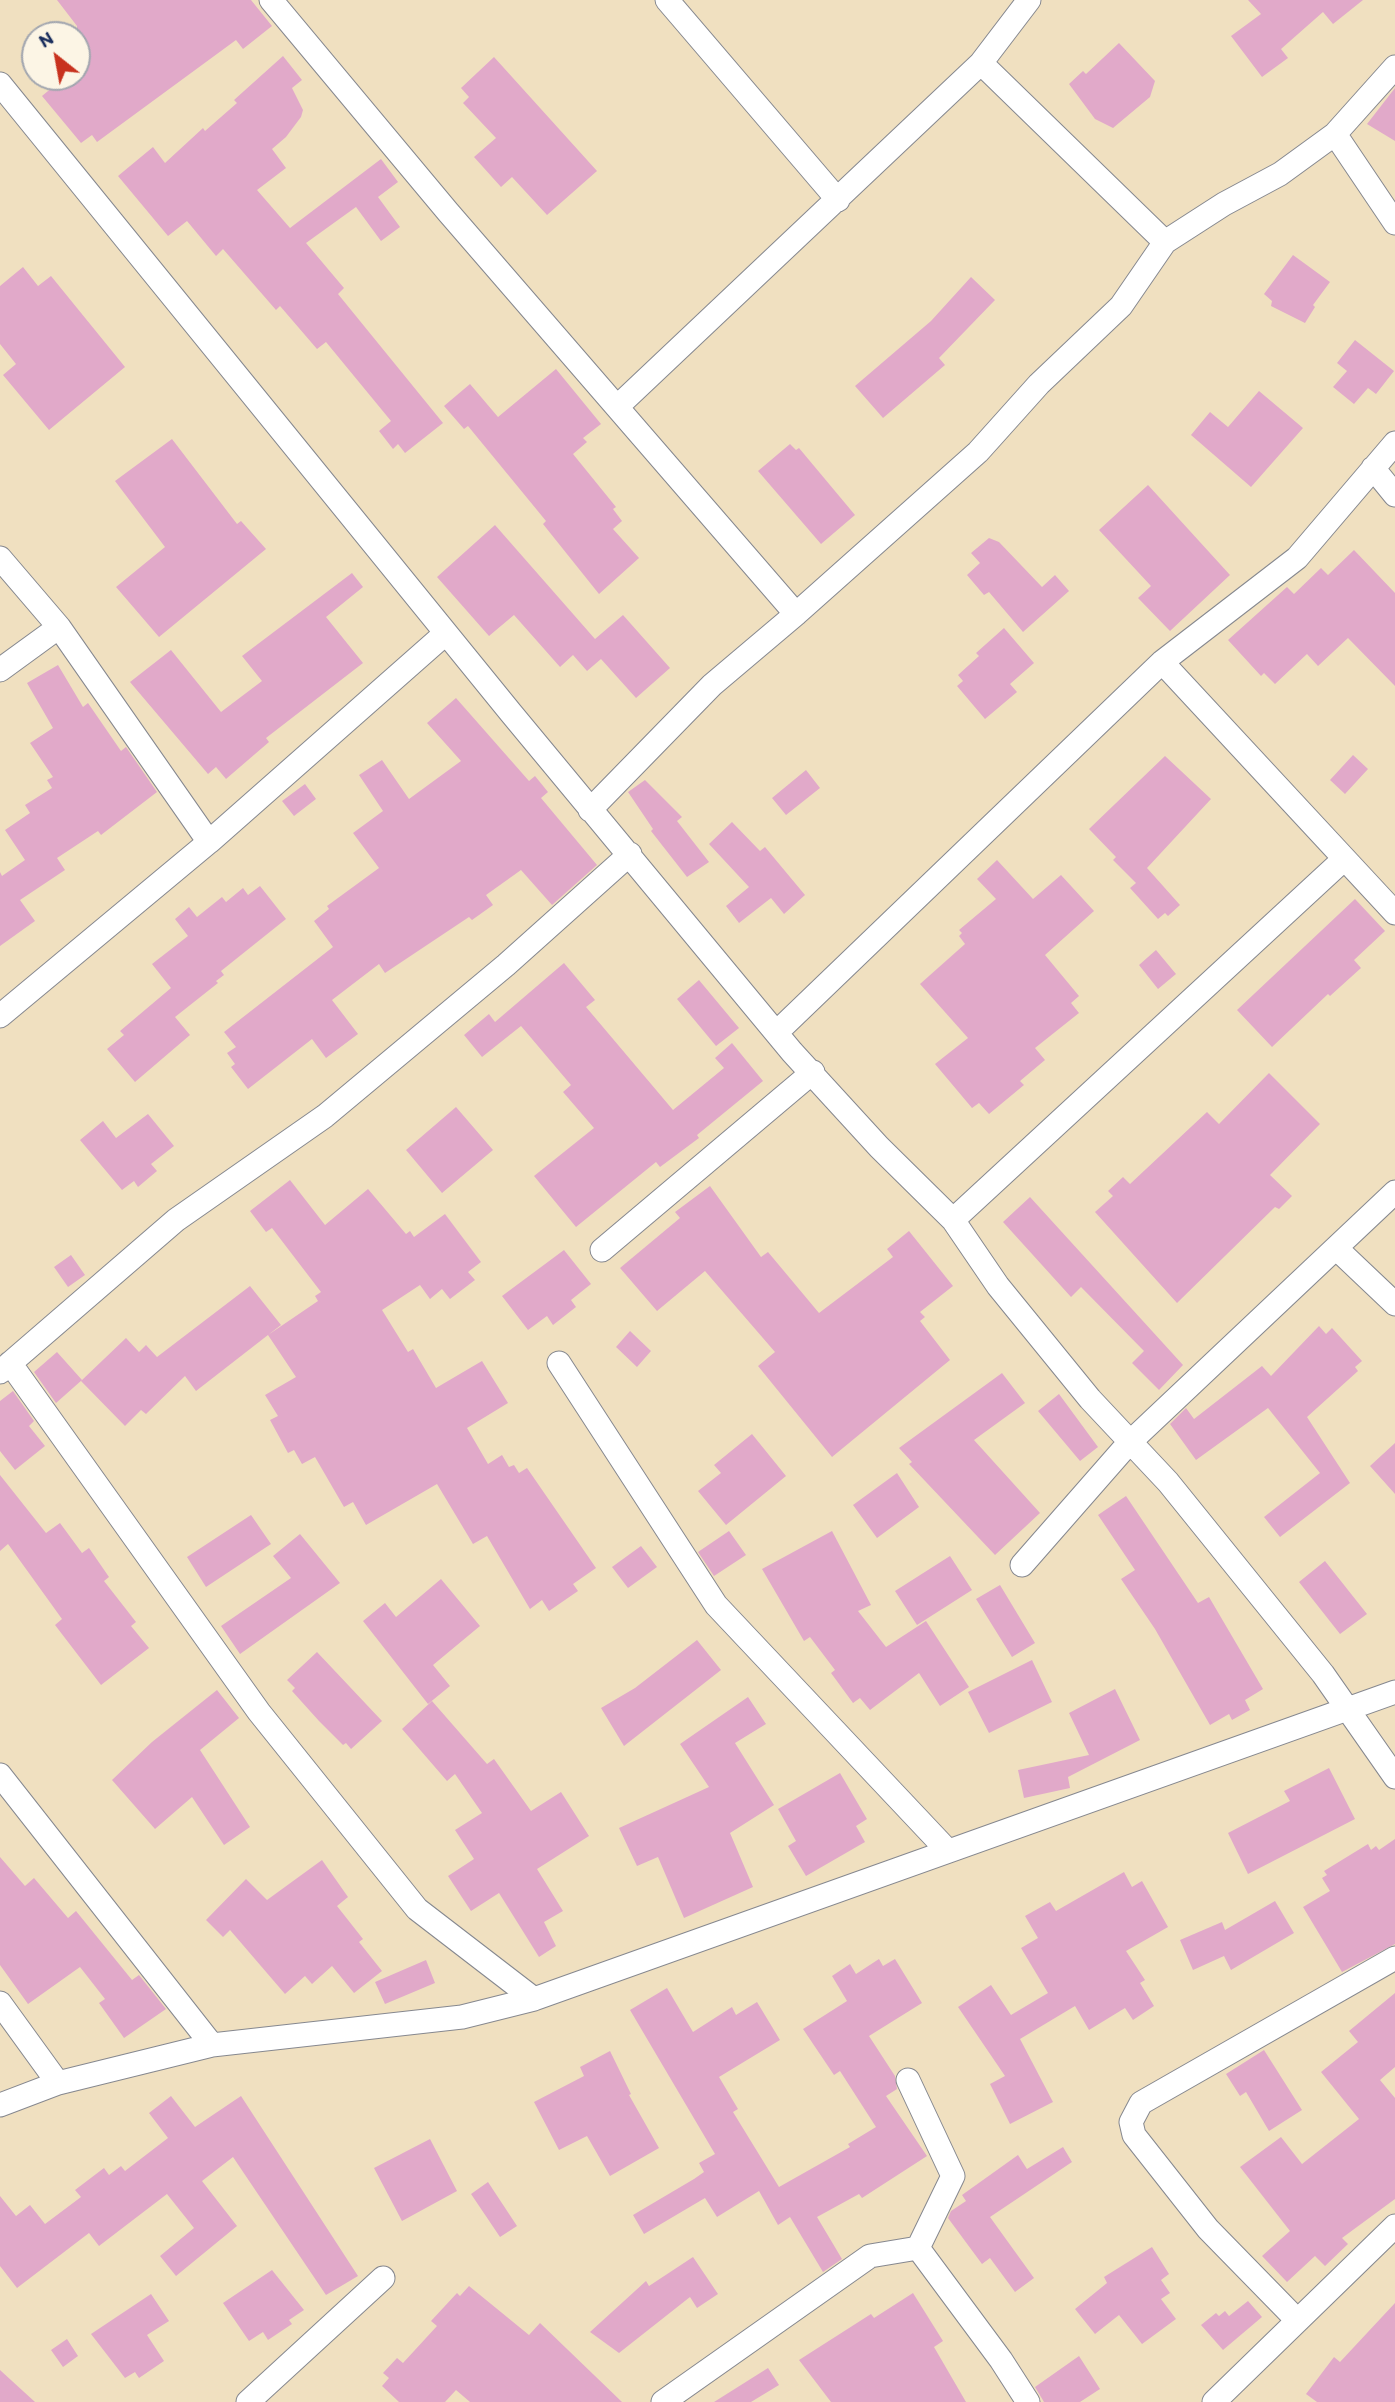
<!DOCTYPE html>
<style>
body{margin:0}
#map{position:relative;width:1395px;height:2402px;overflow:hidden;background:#f0e0c0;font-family:Itim,sans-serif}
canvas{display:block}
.north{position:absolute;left:21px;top:21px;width:70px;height:70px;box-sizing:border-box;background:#fcf5e5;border:2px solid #a2a6af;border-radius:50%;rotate:329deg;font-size:19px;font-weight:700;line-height:28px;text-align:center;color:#1b2f5e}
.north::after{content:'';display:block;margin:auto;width:24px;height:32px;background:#c8321e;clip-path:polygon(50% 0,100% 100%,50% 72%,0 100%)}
</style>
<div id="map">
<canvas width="1395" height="2402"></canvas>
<div class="north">N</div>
</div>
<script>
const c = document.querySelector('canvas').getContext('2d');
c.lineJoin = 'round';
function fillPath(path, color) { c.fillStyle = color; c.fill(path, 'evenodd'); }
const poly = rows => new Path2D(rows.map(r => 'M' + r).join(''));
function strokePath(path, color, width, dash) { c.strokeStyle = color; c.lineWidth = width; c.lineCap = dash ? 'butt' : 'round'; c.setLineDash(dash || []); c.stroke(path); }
const building = poly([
 [57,0,251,0,272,26,243,49,236,40,97,142,92,135,81,143,42,96,65,77,77,77,77,26],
 [1248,0,1363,0,1333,24,1323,12,1281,49,1288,58,1262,77,1231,36,1261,14],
 [1119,43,1155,81,1150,97,1113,128,1095,119,1069,84,1083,71,1086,74],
 [283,56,302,80,292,88,303,110,301,117,286,137,272,149,286,168,257,190,290,228,381,159,398,182,378,197,400,227,381,241,356,207,306,243,344,288,338,294,443,423,405,453,398,444,393,449,379,431,391,421,326,342,317,349,280,306,276,310,223,249,216,256,187,221,168,236,118,176,153,147,165,163,203,128,205,131,237,103,234,100],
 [494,57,597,171,547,215,512,177,501,187,474,157,496,138,463,103,469,97,461,88],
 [1395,88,1395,141,1367,124],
 [1293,255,1330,282,1313,305,1315,307,1305,323,1271,306,1272,301,1264,294],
 [23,267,38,286,51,276,125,367,49,430,3,375,16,364,0,344,0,286],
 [971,277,995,300,939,358,945,365,883,418,855,386,931,321],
 [1355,340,1394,371,1376,394,1368,388,1354,404,1333,387,1347,371,1337,363],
 [556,369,601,424,583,438,587,442,573,454,616,507,613,509,622,521,613,529,639,558,599,594,543,524,546,521,468,426,464,429,444,406,470,384,498,417],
 [1259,391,1303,428,1251,487,1191,435,1210,412,1228,427],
 [172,439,237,524,241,521,266,549,159,637,116,587,165,547,115,481],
 [790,444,796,450,799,448,855,515,821,544,758,471],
 [1148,485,1230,575,1170,631,1138,598,1151,586,1099,530],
 [495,525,595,639,623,615,670,668,636,698,601,659,587,671,573,655,560,667,514,615,489,636,437,577],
 [989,538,999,542,1042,587,1055,575,1069,591,1023,632,989,592,984,595,967,575,980,563,971,553],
 [1354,550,1395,593,1395,686,1348,638,1318,666,1307,654,1275,684,1264,673,1261,676,1228,640,1287,587,1294,594,1321,568,1328,575],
 [352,573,363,587,326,617,363,663,266,738,269,742,226,779,216,767,208,774,130,682,171,650,221,712,262,681,242,656],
 [1004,628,1034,663,1010,684,1017,692,985,719,957,686,963,681,958,675,979,656,976,653],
 [58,665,83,707,88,703,121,751,126,747,157,792,101,835,98,831,57,858,65,870,20,900,35,921,0,946,0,872,2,876,25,860,5,830,30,813,25,805,52,788,47,780,53,777,30,743,53,728,27,683],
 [456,698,529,781,535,776,548,792,541,798,597,865,552,905,521,870,486,895,493,905,472,920,469,917,385,973,379,964,332,1000,358,1034,326,1058,312,1039,248,1089,231,1067,235,1064,227,1053,236,1047,224,1032,333,947,314,921,329,909,327,906,379,868,353,833,383,811,359,775,382,760,409,799,461,761,427,723],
 [1353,755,1368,769,1345,794,1330,780],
 [1165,756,1211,799,1147,868,1180,905,1168,916,1165,913,1158,919,1130,888,1136,883,1113,860,1116,857,1089,829],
 [806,770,820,788,786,815,772,798],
 [645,780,682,817,677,821,709,862,687,877,651,831,653,829,628,792],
 [305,784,316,799,294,816,282,801],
 [732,822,760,851,765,847,805,895,784,914,771,898,739,923,726,906,749,887,709,844],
 [997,860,1033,899,1061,875,1094,911,1045,955,1079,996,1071,1003,1079,1013,1035,1048,1045,1060,1020,1081,1024,1085,989,1114,979,1103,972,1108,935,1064,968,1038,920,984,965,944,959,936,962,933,959,930,996,899,977,879],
 [260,886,286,919,221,971,224,975,216,981,218,983,175,1017,190,1035,135,1082,107,1049,124,1035,120,1031,171,988,152,964,188,936,175,919,189,907,197,917,222,897,226,902,243,888,248,895],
 [1355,899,1385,931,1354,960,1361,968,1330,996,1328,994,1272,1047,1237,1010],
 [1156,950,1176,974,1158,989,1139,965],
 [564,963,595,1000,586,1007,673,1110,724,1068,715,1058,732,1043,763,1081,697,1135,699,1138,660,1167,656,1162,576,1227,534,1176,594,1128,563,1092,571,1085,521,1026,482,1057,464,1035,489,1014,495,1022],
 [699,980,739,1028,716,1046,677,999],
 [1269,1073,1320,1124,1270,1175,1292,1196,1279,1209,1275,1207,1177,1303,1095,1212,1113,1196,1108,1191,1123,1177,1130,1184,1207,1112,1219,1124],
 [456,1107,493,1150,442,1193,406,1150],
 [148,1114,174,1146,151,1164,157,1171,138,1187,134,1181,122,1190,80,1140,103,1121,116,1138],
 [290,1180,325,1225,368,1189,406,1234,410,1231,414,1237,445,1214,481,1262,468,1272,475,1280,450,1299,442,1289,430,1299,420,1285,382,1310,408,1352,413,1349,436,1388,482,1361,508,1403,467,1428,488,1464,502,1455,509,1467,514,1465,519,1473,527,1468,596,1568,573,1584,578,1591,549,1611,542,1600,530,1609,487,1536,473,1544,437,1484,366,1525,353,1502,344,1507,315,1457,302,1464,294,1450,288,1453,270,1420,278,1416,265,1395,296,1377,268,1335,196,1391,185,1376,146,1414,141,1410,125,1426,81,1381,126,1338,139,1352,146,1345,157,1357,250,1286,281,1325,268,1335,318,1301,315,1296,321,1292,272,1228,266,1232,250,1211],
 [710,1186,761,1257,768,1252,819,1313,893,1257,887,1249,909,1231,953,1286,920,1312,925,1317,920,1321,950,1360,832,1457,758,1366,775,1352,705,1271,657,1311,620,1268,680,1218,675,1212],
 [1030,1197,1183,1365,1159,1390,1132,1363,1144,1351,1081,1287,1071,1297,1003,1222],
 [564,1250,591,1284,571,1300,576,1307,553,1325,547,1316,528,1330,502,1296],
 [71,1255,85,1275,68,1287,54,1267],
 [1319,1326,1326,1334,1332,1328,1362,1361,1355,1367,1358,1371,1307,1417,1350,1483,1280,1537,1264,1517,1320,1473,1268,1408,1196,1460,1170,1424,1186,1408,1194,1419,1262,1366,1271,1376],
 [630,1331,651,1351,637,1367,616,1347],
 [57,1352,82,1380,56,1403,34,1372],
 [1002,1373,1025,1403,974,1440,1040,1513,995,1555,909,1464,912,1462,899,1448],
 [13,1391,34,1421,29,1426,45,1446,15,1470,0,1451,0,1401],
 [1059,1394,1098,1447,1080,1461,1038,1411],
 [752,1434,786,1476,726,1525,698,1491,721,1473,714,1465],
 [1395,1443,1395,1494,1370,1466],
 [897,1473,919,1507,877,1538,853,1505],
 [0,1475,46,1533,60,1523,82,1553,89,1548,109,1577,104,1581,136,1622,131,1626,149,1648,101,1685,55,1625,62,1619,8,1544,0,1551],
 [1126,1496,1198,1603,1209,1597,1263,1689,1245,1700,1250,1710,1232,1720,1229,1714,1210,1725,1155,1629,1121,1579,1135,1570,1098,1515],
 [251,1515,271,1544,206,1587,187,1557],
 [729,1531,746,1555,714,1576,698,1552],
 [832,1531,871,1605,858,1611,886,1647,926,1621,969,1687,940,1706,919,1673,870,1710,860,1698,853,1703,831,1673,835,1670,810,1637,804,1641,762,1569],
 [300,1534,340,1583,240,1654,221,1626,291,1578,273,1556],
 [641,1546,657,1567,628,1588,612,1567],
 [950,1556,972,1590,917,1625,895,1591],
 [1325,1561,1367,1614,1340,1634,1299,1582],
 [441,1579,480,1626,433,1665,450,1686,428,1704,363,1621,385,1603,396,1617],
 [1000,1585,1035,1643,1012,1657,976,1599],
 [697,1640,721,1670,624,1746,601,1708,635,1688],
 [317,1652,382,1721,351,1749,346,1743,343,1745,319,1721,292,1691,295,1688,287,1680],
 [1032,1660,1052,1702,989,1733,968,1692],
 [1115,1689,1140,1740,1068,1777,1070,1788,1024,1798,1018,1770,1089,1755,1069,1713],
 [217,1690,239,1718,200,1750,250,1827,224,1845,192,1797,155,1829,112,1780,152,1742],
 [748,1697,766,1724,735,1743,774,1805,730,1833,753,1887,684,1918,658,1857,637,1866,619,1828,709,1787,680,1744],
 [432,1701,487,1764,494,1759,531,1811,561,1792,589,1836,537,1869,563,1911,544,1922,556,1946,539,1957,499,1893,471,1911,448,1876,474,1859,455,1830,482,1813,455,1774,447,1781,402,1729],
 [1329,1768,1355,1819,1248,1874,1228,1833,1290,1801,1284,1791],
 [840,1773,867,1819,856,1826,865,1842,806,1876,788,1846,796,1841,778,1809],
 [1395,1839,1395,1944,1342,1972,1303,1907,1330,1891,1322,1878,1327,1875,1324,1871,1368,1844,1371,1850,1376,1846,1379,1850],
 [0,1857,25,1886,34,1878,68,1918,76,1911,132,1980,139,1975,166,2009,124,2038,99,2003,105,1999,80,1967,28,2004,0,1965],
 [322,1860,348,1897,337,1906,363,1939,359,1942,382,1971,354,1993,332,1966,312,1984,305,1976,285,1994,230,1930,223,1937,206,1920,246,1879,267,1900],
 [1124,1872,1132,1887,1142,1881,1168,1927,1126,1951,1145,1980,1140,1983,1154,2006,1133,2020,1125,2008,1089,2030,1075,2006,1020,2039,1053,2102,1010,2124,990,2084,1005,2076,958,2007,991,1985,1011,2015,1048,1993,1021,1948,1038,1938,1025,1916,1050,1902,1056,1911],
 [1275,1901,1294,1933,1231,1970,1224,1956,1193,1970,1180,1940,1222,1922,1225,1930],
 [879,1959,883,1966,895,1959,922,2003,869,2036,895,2076,897,2089,886,2096,927,2156,862,2198,859,2194,817,2217,842,2259,823,2272,790,2217,778,2225,759,2191,717,2217,705,2198,644,2234,633,2215,694,2179,704,2172,699,2163,715,2154,630,2010,667,1988,693,2032,732,2007,736,2015,757,2002,780,2040,719,2077,738,2109,733,2112,779,2187,850,2147,848,2144,876,2127,840,2071,834,2075,803,2029,847,2001,832,1976,850,1964,856,1974],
 [426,1960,435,1983,385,2004,375,1982],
 [1395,1993,1395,2067,1380,2080,1395,2098,1395,2199,1342,2238,1348,2244,1325,2266,1315,2256,1287,2282,1262,2256,1290,2231,1240,2167,1281,2137,1302,2164,1359,2119,1321,2072,1358,2042,1349,2031],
 [1264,2050,1302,2110,1269,2131,1246,2092,1240,2096,1226,2074],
 [610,2051,631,2094,629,2095,659,2148,610,2176,587,2136,559,2150,534,2102,584,2076,580,2067],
 [171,2096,195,2127,241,2096,358,2276,326,2295,233,2157,202,2181,237,2226,176,2276,160,2256,194,2228,167,2194,99,2246,89,2233,17,2288,0,2266,0,2196,16,2216,30,2205,45,2224,81,2197,75,2190,104,2168,109,2175,121,2166,125,2171,168,2138,149,2113],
 [430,2139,457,2191,402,2221,374,2168],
 [1063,2147,1072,2162,990,2217,1034,2278,1015,2292,990,2258,982,2264,948,2218,951,2211,966,2201,962,2195,1018,2155,1027,2169],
 [488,2182,517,2226,500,2237,471,2194],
 [1152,2247,1169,2274,1161,2280,1170,2293,1161,2299,1176,2319,1142,2344,1119,2315,1095,2334,1075,2309,1107,2283,1104,2277],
 [693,2257,718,2294,697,2308,690,2297,619,2353,590,2332,646,2281,649,2286],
 [272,2270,304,2310,289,2320,292,2324,268,2340,263,2332,249,2341,223,2303],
 [469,2286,529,2335,540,2323,622,2402,470,2402,456,2390,445,2402,399,2402,382,2386,389,2378,383,2373,397,2358,403,2363,437,2326,431,2321,457,2293,460,2296],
 [913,2293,943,2341,934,2347,966,2402,831,2402,799,2360,871,2314,874,2318],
 [151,2294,169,2321,147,2335,164,2361,139,2378,135,2372,125,2378,91,2334],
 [1248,2301,1262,2317,1223,2350,1201,2325,1216,2313,1219,2316,1225,2311,1229,2316],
 [1395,2303,1395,2402,1317,2402,1306,2394,1334,2357,1340,2362],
 [67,2339,78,2356,63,2367,51,2350],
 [1079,2356,1100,2389,1080,2402,1044,2402,1035,2387],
 [768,2368,779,2385,751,2402,714,2402],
 [0,2370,35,2402,0,2402]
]);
const minor = poly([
 [271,0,448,212,796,614],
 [667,0,838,200],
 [981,63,1165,242,1224,204,1280,174,1335,134,1395,67],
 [0,84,511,713,792,1052,879,1147,953,1220,998,1286,1090,1399,1168,1482,1323,1674,1395,1777],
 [1335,134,1395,223],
 [618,406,981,63,1029,0],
 [1373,468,1395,495],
 [0,558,59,627,209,842],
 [1162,662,1395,913],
 [0,670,59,627],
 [590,810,712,685,796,614,978,452,1039,384,1121,306,1165,242],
 [0,1016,209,842,446,633],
 [777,1032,1162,662,1297,558,1395,443],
 [953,1220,1343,860],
 [1336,1248,1395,1304],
 [602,1250,813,1072],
 [10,1363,259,1712,417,1909,534,1999],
 [559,1363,716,1605,947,1850],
 [0,1372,176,1220,325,1116,506,965,630,854],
 [1022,1565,1128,1444,1395,1192],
 [0,1775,212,2045],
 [0,2003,58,2083],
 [908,2080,953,2176,918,2248],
 [0,2105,58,2083,212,2045,462,2017,534,1999,1395,1692],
 [1296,2319,1208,2229,1134,2135,1131,2122,1141,2103,1395,1958],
 [248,2402,383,2278],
 [663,2402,870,2256,918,2248,1001,2360,1028,2402],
 [1214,2402,1395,2226]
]);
fillPath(building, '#e1a9c9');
strokePath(minor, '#86888f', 25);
strokePath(minor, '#fff', 23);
</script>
